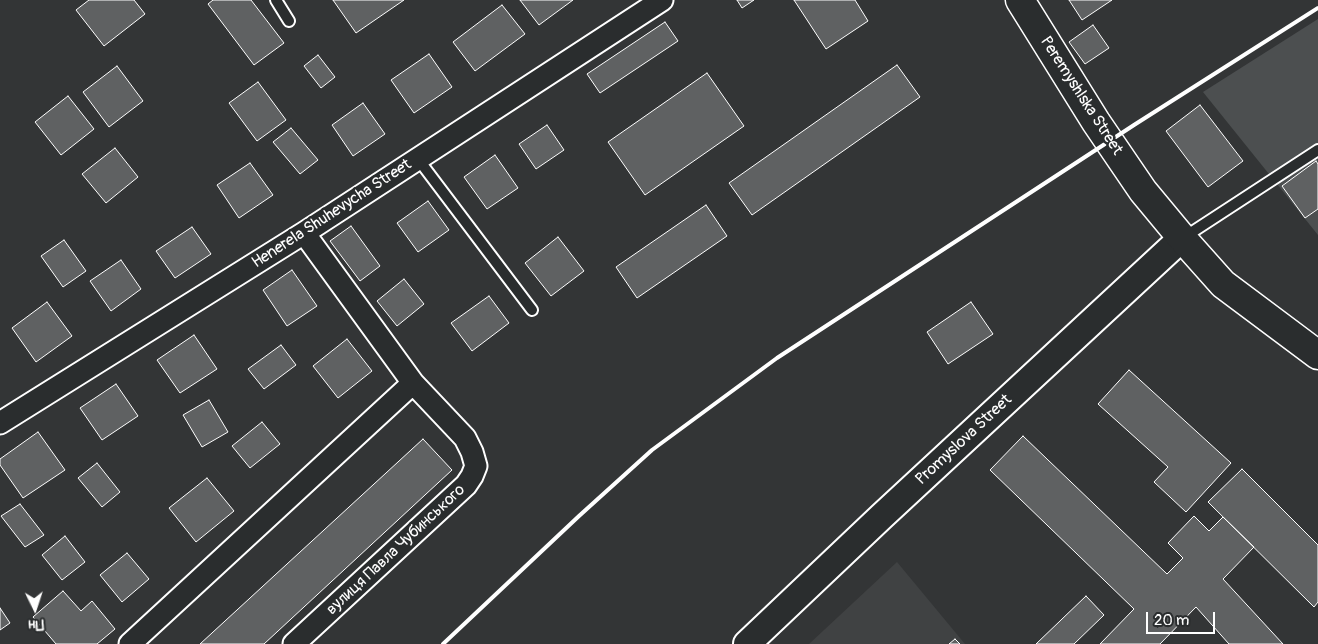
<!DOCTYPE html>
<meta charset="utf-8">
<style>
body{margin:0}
#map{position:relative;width:1318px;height:644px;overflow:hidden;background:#333536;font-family:Pangolin,sans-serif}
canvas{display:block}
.north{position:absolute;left:10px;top:584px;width:50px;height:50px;-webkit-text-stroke:4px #2a2d2e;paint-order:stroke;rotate:176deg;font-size:14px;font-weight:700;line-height:20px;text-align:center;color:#fff}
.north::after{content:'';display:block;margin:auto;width:18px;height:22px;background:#fff;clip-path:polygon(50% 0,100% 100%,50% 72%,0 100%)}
.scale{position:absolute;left:1146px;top:612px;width:69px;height:22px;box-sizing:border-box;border:2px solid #fff;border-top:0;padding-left:6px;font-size:15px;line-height:18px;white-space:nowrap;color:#fff;-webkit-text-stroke:4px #2a2d2e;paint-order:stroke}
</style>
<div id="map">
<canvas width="1318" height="644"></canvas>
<div class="north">Пн</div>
<div class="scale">20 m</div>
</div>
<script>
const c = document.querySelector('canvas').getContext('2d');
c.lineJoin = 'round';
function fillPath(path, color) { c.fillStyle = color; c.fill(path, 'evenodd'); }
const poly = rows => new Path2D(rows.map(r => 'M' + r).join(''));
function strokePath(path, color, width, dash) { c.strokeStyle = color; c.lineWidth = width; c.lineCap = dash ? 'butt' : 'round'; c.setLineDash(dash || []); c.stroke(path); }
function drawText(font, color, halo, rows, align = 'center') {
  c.font = font + ' Pangolin,sans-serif'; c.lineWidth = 5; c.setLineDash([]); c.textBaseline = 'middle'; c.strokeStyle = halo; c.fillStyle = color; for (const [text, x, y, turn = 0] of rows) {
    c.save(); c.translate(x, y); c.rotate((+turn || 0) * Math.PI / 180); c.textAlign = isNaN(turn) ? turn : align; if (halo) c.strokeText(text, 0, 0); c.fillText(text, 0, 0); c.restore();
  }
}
const built = poly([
 [897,562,965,644,809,644]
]);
const green = poly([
 [1318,19,1318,235,1203,92]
]);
const building = poly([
 [89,0,134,0,145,14,104,46,76,10,89,0],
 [213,0,251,0,284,43,254,65,208,4,213,0],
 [333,0,404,0,356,33,333,0],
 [520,0,573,0,539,25,520,0],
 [737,0,754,0,742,8,737,0],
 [794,0,855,0,868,21,826,49,794,0],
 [1069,0,1112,0,1082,20,1069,0],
 [502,5,525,34,475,71,453,42,502,5],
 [665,22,678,41,600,93,587,74,665,22],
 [1093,25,1109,48,1085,64,1069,42,1093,25],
 [429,54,452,87,414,113,391,80,429,54],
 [318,55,335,77,321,88,304,66,318,55],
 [897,65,920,97,752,215,729,183,897,65],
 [117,66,143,101,109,127,83,92,117,66],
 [707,73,744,126,645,195,608,142,707,73],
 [258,82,286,120,257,141,229,103,258,82],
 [68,96,94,129,61,155,35,122,68,96],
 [363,103,385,134,353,156,332,125,363,103],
 [1200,105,1243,161,1208,187,1166,131,1200,105],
 [547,125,564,150,536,169,519,144,547,125],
 [291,128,318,160,300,174,273,142,291,128],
 [115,148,138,177,106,203,82,174,115,148],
 [495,155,518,188,487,209,464,177,495,155],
 [1316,161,1318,164,1318,209,1305,218,1282,186,1316,161],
 [250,163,273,195,239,218,217,185,250,163],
 [428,201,449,230,418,252,397,223,428,201],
 [706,205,727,236,637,298,616,267,706,205],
 [351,226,380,266,360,281,330,241,351,226],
 [192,227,211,254,175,278,156,251,192,227],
 [558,237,584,271,551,296,525,263,558,237],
 [64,240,86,271,63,287,41,256,64,240],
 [121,260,141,289,111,311,90,281,121,260],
 [292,270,317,306,287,326,263,290,292,270],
 [404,279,424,304,397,326,377,301,404,279],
 [489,296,509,323,472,351,451,323,489,296],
 [47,302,72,336,36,362,12,328,47,302],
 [971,302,993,334,948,364,927,332,971,302],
 [194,335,217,369,180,393,157,360,194,335],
 [347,339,372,371,338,398,313,366,347,339],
 [281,345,296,365,264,389,248,369,281,345],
 [1129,370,1231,463,1186,512,1154,482,1168,467,1098,404,1129,370],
 [116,384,138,416,102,440,80,408,116,384],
 [209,400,228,432,202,447,183,415,209,400],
 [262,422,280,444,250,468,232,446,262,422],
 [38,432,65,470,23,498,0,465,0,459,38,432],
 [1023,436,1167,574,1183,558,1168,543,1194,516,1209,531,1223,517,1254,547,1223,579,1283,644,1229,644,1196,607,1160,644,1100,644,1134,609,990,470,1023,436],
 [423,439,452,470,264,644,200,644,423,439],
 [97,463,120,492,102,507,78,478,97,463],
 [1242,469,1318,545,1318,602,1314,607,1208,502,1242,469],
 [207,478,234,511,196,542,169,508,207,478],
 [20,504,44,535,25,547,1,516,20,504],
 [65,536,85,562,62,580,42,555,65,536],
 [127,553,149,579,122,602,100,575,127,553],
 [63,591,81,611,92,601,115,629,97,644,56,644,33,617,63,591],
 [1086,596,1104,615,1074,644,1036,644,1086,596],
 [0,608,10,623,0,630,0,608],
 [955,639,960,644,949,644,955,639]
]);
const service = poly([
 [276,0,289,21],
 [418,159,532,310],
 [1183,238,1318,150]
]);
const minor = poly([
 [0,423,304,233,662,0],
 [130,644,413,383],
 [294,644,466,485,472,476,476,466,472,452,465,438,413,383,304,233]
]);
const tertiary = poly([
 [747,644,882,516,1182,238]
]);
const secondary = poly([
 [1020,0,1096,122,1143,191,1182,238,1223,284,1318,355]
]);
const rail = poly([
 [443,644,579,516,652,450,777,358,1134,125,1318,8]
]);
const streetNames = [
 ["Peremyshlska Street",1081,96,57],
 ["Henerela Shuhevycha Street",332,214,-33],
 ["Promyslova Street",964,440,-43],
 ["вулиця Павла Чубинського",396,550,-43]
];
fillPath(built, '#404243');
fillPath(green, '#4c4f50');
fillPath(building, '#5f6162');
strokePath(building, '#fff', 1);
strokePath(service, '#fff', 14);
strokePath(minor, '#fff', 25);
strokePath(tertiary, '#fff', 30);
strokePath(secondary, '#fff', 31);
strokePath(service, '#2a2d2e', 10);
strokePath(minor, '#2a2d2e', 21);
strokePath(tertiary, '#2a2d2e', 26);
strokePath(secondary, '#2a2d2e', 28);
strokePath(rail, '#fff', 4);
drawText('16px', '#fff', '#2a2d2e', streetNames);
</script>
